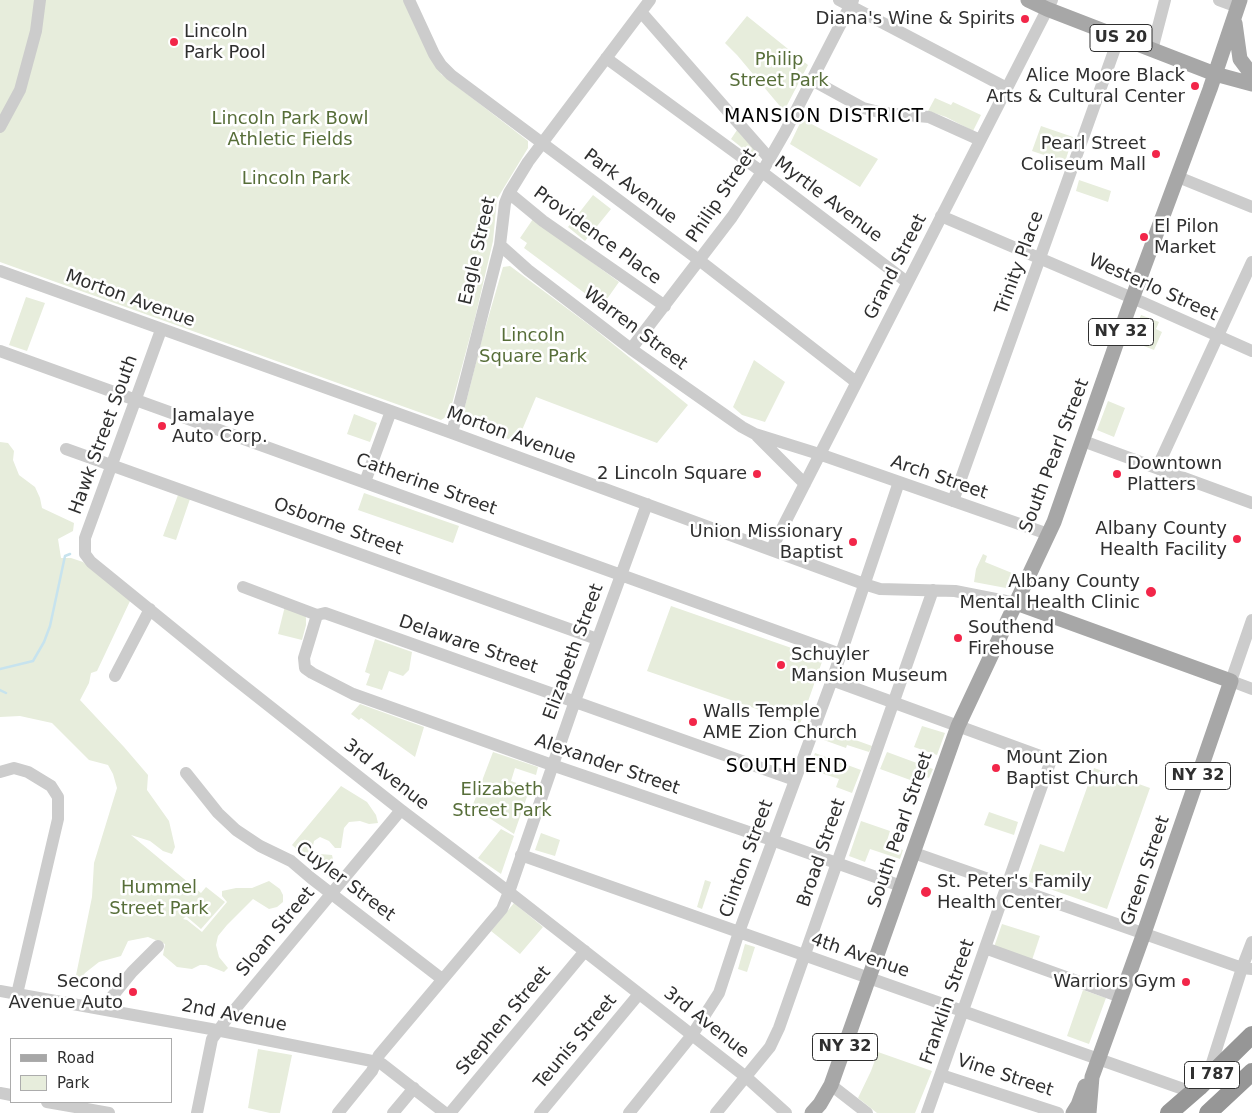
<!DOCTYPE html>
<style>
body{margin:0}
#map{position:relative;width:1252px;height:1113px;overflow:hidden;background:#fff;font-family:"DejaVu Sans",sans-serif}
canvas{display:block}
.legend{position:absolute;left:10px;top:1038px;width:162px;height:65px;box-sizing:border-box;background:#fff;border:1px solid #acacac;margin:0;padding:6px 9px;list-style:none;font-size:15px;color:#2f2f2f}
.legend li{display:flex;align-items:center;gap:10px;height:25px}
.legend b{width:25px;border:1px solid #acacac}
</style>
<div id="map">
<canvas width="1252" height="1113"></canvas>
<ul class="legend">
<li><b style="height:6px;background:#a7a7a7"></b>Road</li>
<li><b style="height:14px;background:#e7eddc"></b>Park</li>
</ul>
</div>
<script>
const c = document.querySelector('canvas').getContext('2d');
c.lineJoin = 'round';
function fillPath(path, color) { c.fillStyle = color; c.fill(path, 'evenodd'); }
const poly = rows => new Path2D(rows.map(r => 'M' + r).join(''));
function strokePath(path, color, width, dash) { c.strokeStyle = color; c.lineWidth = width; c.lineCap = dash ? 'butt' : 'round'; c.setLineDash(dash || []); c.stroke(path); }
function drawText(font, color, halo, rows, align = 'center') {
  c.font = font + ' "DejaVu Sans",sans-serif'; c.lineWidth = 5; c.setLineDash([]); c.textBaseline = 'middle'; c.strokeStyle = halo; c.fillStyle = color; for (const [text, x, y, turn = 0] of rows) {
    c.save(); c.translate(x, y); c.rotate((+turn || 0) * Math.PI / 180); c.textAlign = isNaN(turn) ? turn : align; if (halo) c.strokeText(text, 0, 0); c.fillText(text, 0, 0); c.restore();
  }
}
const green = poly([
 [0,0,406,0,441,74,528,141,528,148,497,199,493,241,475,318,449,415,441,420,0,262],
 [747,16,808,65,784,111,737,55,725,43],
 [935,98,951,105,953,102,981,115,973,131,946,117,928,111],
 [802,119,878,159,860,187,790,144],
 [1041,126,1073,137,1065,162,1032,151],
 [737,130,759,155,756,159,731,139],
 [1079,180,1111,191,1108,202,1076,191],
 [593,195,611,209,585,241,568,227],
 [533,219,619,282,602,306,524,248,527,243,520,238],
 [510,266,592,327,688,405,657,443,536,397,517,442,463,423,462,418,482,339,503,267],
 [26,297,45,303,27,351,9,345],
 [1141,315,1159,322,1156,329,1162,332,1154,350,1131,341],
 [754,360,785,382,765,422,742,415,733,407],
 [1108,401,1125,408,1114,437,1097,430],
 [354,414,377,423,370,442,347,434],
 [0,442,8,443,14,451,13,460,19,475,35,487,40,498,42,508,74,523,73,531,58,539,61,558,71,558,83,562,131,599,97,671,91,673,89,683,80,700,124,747,148,775,147,790,169,821,175,847,172,854,163,851,150,841,131,835,201,893,206,887,225,902,201,929,186,916,183,919,187,920,202,932,227,902,222,896,222,891,236,888,252,888,269,881,280,889,283,895,283,902,277,907,269,909,253,899,227,925,218,936,216,945,219,957,228,968,224,972,206,965,200,965,192,969,177,967,163,955,165,944,148,937,128,941,121,956,99,962,85,973,73,990,92,897,94,863,117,788,113,774,108,765,89,760,52,723,20,716,0,717],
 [364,493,459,526,453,543,358,510],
 [178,495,190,499,176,540,163,536],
 [983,554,987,556,985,562,1012,573,1006,588,974,582,976,569],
 [285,606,304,613,306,618,306,625,302,640,278,634],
 [671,606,823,659,800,724,647,671],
 [375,639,412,652,409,670,403,676,389,671,382,690,366,685,370,674,365,672],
 [360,704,424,727,415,757,361,718,359,720,351,714],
 [922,726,945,733,937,755,914,747],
 [825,729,872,746,869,752,847,745,846,748,821,739],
 [493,752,538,767,536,775,515,768,511,781,530,788,514,834,472,807],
 [887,752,933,769,929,778,916,773,913,781,880,769],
 [815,753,861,770,852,793,836,787,839,779,809,769],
 [1094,768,1150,788,1107,909,1027,881,1040,844,1064,852],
 [341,786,367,802,376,815,378,823,369,824,360,821,349,822,344,828,341,848,335,848,329,841,320,837,314,841,312,850,320,854,332,855,334,864,332,869,316,866,292,845],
 [989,812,1018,822,1014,835,984,825],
 [861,821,890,831,886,844,903,850,900,859,870,849,865,862,849,856],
 [501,829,514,836,501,874,478,858],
 [541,833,560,840,555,856,535,850],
 [705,880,711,882,702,909,697,907],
 [514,903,543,927,520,954,491,931],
 [1002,924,1040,936,1032,960,994,947],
 [745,944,755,947,747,972,738,969],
 [1083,990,1106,998,1089,1044,1067,1036],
 [258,1049,292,1055,280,1113,270,1113,248,1108],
 [878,1052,932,1071,915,1113,877,1113,858,1098,871,1071]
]);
const stream = poly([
 [0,669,33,661,44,642,50,626,65,556,70,554],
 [0,690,6,693]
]);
const minor = poly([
 [409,0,434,54,441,65,451,75,699,260,856,382],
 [839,0,1007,88],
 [1219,0,1238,7],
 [641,12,769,158],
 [1152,50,1165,0],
 [606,58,762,172,907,282],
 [812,80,863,108,883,113,929,117,980,140],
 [0,127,20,90,36,31,40,0],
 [1178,177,1252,207],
 [509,193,543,221,665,306],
 [941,216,1144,303,1252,351],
 [500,245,528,270,631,349,742,427,755,434,819,454,1048,534],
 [0,271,452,433,864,584,880,589,955,591,1016,603],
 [161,330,85,538,85,554,91,562,230,675,401,810,509,892,692,1035,746,1077,786,1113],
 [631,349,732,217,762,172,785,132,853,0],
 [0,351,840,654],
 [452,433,500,245,505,203,509,193,528,162,650,0],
 [757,436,805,484],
 [1083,441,1252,503],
 [66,449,597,639],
 [1157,468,1252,262],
 [365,482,391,411],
 [953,501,1119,37],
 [771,550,1052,0],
 [243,587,317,615,325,613,795,780],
 [317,615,304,658,305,668,312,673,353,694,552,765,772,840,901,886],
 [1252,620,1231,681,1252,689],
 [115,676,150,609],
 [832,680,1051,760,927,1113],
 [0,772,14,768,28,772,51,786,58,797,58,819,17,994],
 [186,773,218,813,236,830,260,846,291,861,311,878,442,979],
 [914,853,1242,968,1252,969],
 [521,855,1186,1090,1202,1080,1211,1066,1242,968,1252,942],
 [985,948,1121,997],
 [0,991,211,1029,377,1062,382,1064,445,1113],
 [102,1009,132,972,158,946],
 [941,1075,1058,1113],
 [831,1085,867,1113],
 [0,1093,11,1095],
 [47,1102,109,1113],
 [197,1113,212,1039,226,1020,401,810],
 [338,1113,372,1071,379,1055,502,909,509,892,575,701,647,504],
 [393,1113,414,1088],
 [450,1113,585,951],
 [540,1113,639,994],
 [629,1113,692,1035,719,993,739,932,832,680,899,482],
 [716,1113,770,1047,779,1028,933,590]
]);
const major = poly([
 [1028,0,1047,9,1215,74,1252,84],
 [1235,23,1240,59,1252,75],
 [1016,603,1231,681,1144,933,1092,1077,1089,1113],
 [812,1113,820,1104,831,1085,958,726,1054,522,1128,310,1210,89,1240,0],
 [1073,1113,1078,1105,1085,1086]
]);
const highway = poly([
 [1169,1113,1199,1087,1252,1035],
 [1208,1113,1252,1072]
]);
const markers = [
 [1025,19,5,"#f22649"],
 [174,42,5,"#f22649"],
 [1195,86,5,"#f22649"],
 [1156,154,5,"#f22649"],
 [1144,237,5,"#f22649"],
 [162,426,5,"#f22649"],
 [757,474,5,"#f22649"],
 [1117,474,5,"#f22649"],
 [1237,539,5,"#f22649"],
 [853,542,5,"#f22649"],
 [1151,592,6,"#f22649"],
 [958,638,5,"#f22649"],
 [781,665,5,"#f22649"],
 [693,722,5,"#f22649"],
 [996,768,5,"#f22649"],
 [926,892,6,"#f22649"],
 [1186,982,5,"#f22649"],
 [133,992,5,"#f22649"]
];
const shields = [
 [1121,38,62],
 [1121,332,65],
 [1198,776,65],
 [845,1047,65],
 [1212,1075,55]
];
const shieldNames = [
 ["US 20",1121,38],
 ["NY 32",1121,332],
 ["NY 32",1198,776],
 ["NY 32",845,1047],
 ["I 787",1212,1075]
];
const poiNames = [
 ["Diana's Wine & Spirits",1015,19],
 ["Lincoln",184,32,"left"],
 ["Park Pool",184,53,"left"],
 ["Alice Moore Black",1185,76],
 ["Arts & Cultural Center",1185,97],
 ["Pearl Street",1146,144],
 ["Coliseum Mall",1146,165],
 ["El Pilon",1154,227,"left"],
 ["Market",1154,248,"left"],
 ["Jamalaye",172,416,"left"],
 ["Auto Corp.",172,437,"left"],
 ["Downtown",1127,464,"left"],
 ["Platters",1127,485,"left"],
 ["2 Lincoln Square",747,474],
 ["Albany County",1227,529],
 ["Health Facility",1227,550],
 ["Union Missionary",843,532],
 ["Baptist",843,553],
 ["Albany County",1140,582],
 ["Mental Health Clinic",1140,603],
 ["Southend",968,628,"left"],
 ["Firehouse",968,649,"left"],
 ["Schuyler",791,655,"left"],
 ["Mansion Museum",791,676,"left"],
 ["Walls Temple",703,712,"left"],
 ["AME Zion Church",703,733,"left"],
 ["Mount Zion",1006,758,"left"],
 ["Baptist Church",1006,779,"left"],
 ["St. Peter's Family",937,882,"left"],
 ["Health Center",937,903,"left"],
 ["Second",123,982],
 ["Avenue Auto",123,1003],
 ["Warriors Gym",1176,982]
];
const parkNames = [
 ["Philip",779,60],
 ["Street Park",779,81],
 ["Lincoln Park Bowl",290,119],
 ["Athletic Fields",290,140],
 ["Lincoln Park",296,179],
 ["Lincoln",533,336],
 ["Square Park",533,357],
 ["Elizabeth",502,790],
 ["Street Park",502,811],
 ["Hummel",159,888],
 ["Street Park",159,909]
];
const streetNames = [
 ["Park Avenue",630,187,37],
 ["Philip Street",722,196,-56],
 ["Myrtle Avenue",828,200,37],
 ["Providence Place",597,236,36],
 ["Eagle Street",478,251,-77],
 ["Trinity Place",1020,263,-70],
 ["Grand Street",896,267,-63],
 ["Westerlo Street",1153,288,24],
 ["Morton Avenue",130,299,20],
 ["Warren Street",635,329,37],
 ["Hawk Street South",104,435,-70],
 ["Morton Avenue",511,436,20],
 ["South Pearl Street",1055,456,-69],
 ["Arch Street",939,478,19],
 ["Catherine Street",426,485,20],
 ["Osborne Street",338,527,20],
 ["Delaware Street",468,645,19],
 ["Elizabeth Street",574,652,-70],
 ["Alexander Street",607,765,19],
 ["3rd Avenue",386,775,38],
 ["South Pearl Street",901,830,-71],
 ["Broad Street",822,853,-71],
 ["Clinton Street",747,859,-70],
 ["Green Street",1146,871,-71],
 ["Cuyler Street",345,882,37],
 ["Sloan Street",276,932,-50],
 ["4th Avenue",860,956,19],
 ["Franklin Street",948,1002,-71],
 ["2nd Avenue",234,1016,11],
 ["Stephen Street",504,1021,-50],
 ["3rd Avenue",706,1023,38],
 ["Teunis Street",576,1042,-50],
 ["Vine Street",1005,1076,18]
];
const neighbourhoodNames = [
 ["MANSION DISTRICT",824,117],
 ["SOUTH END",787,767]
];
fillPath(green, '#e7eddc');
strokePath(stream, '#c7e3ee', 2.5);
strokePath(minor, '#ccc', 12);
strokePath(major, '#a7a7a7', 15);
strokePath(highway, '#969696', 18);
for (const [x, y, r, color] of markers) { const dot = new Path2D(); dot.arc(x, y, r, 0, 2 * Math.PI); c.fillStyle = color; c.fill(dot); strokePath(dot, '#fff', 2); }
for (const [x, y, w] of shields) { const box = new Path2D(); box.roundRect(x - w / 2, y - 13.5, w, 27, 4); c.fillStyle = '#fff'; c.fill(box); strokePath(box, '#2f2f2f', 1); }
drawText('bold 16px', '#2f2f2f', null, shieldNames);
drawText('18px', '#2f2f2f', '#fff', poiNames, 'right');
drawText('18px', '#576e39', '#fff', parkNames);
drawText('18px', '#2f2f2f', '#fff', streetNames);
c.letterSpacing = '1px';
drawText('19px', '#000', '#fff', neighbourhoodNames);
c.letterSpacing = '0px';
</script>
